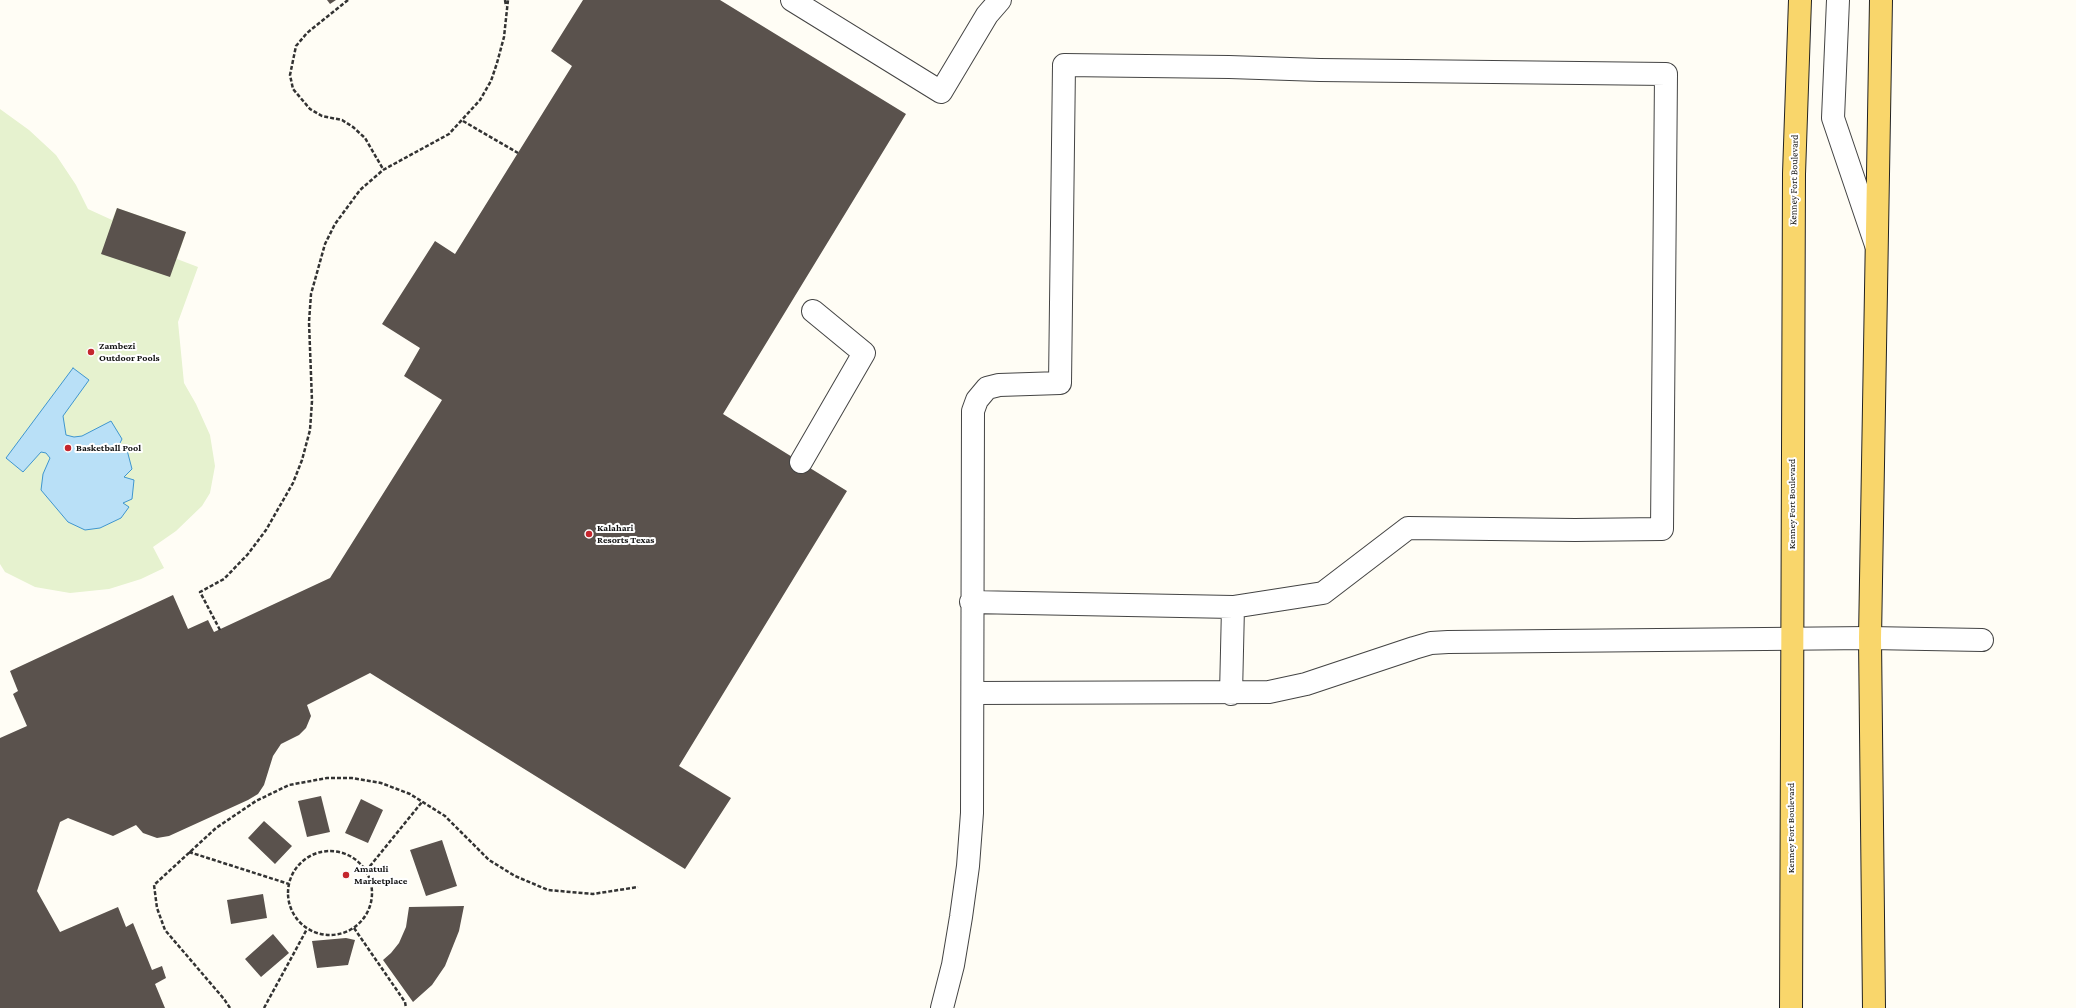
<!DOCTYPE html>
<style>
body{margin:0}
canvas{display:block;background:#fffdf5}
</style>
<canvas width="2076" height="1008"></canvas>
<script>
const c = document.querySelector('canvas').getContext('2d');
c.lineJoin = 'round';
function fillPath(path, color) { c.fillStyle = color; c.fill(path, 'evenodd'); }
const poly = rows => new Path2D(rows.map(r => 'M' + r).join(''));
function strokePath(path, color, width, dash) { c.strokeStyle = color; c.lineWidth = width; c.lineCap = dash ? 'butt' : 'round'; c.setLineDash(dash || []); c.stroke(path); }
function drawText(font, color, halo, rows, align = 'center') {
  c.font = font + ' "Crimson Pro",serif'; c.lineWidth = 4; c.setLineDash([]); c.textBaseline = 'middle'; c.strokeStyle = halo; c.fillStyle = color; for (const [text, x, y, turn = 0] of rows) {
    c.save(); c.translate(x, y); c.rotate((+turn || 0) * Math.PI / 180); c.textAlign = isNaN(turn) ? turn : align; if (halo) c.strokeText(text, 0, 0); c.fillText(text, 0, 0); c.restore();
  }
}
const pitch = poly([
 [0,109,29,130,56,155,76,185,88,209,112,220,117,208,186,232,177,259,198,267,178,322,184,383,196,404,210,435,215,466,210,493,202,506,176,531,153,547,164,568,141,579,109,589,70,593,35,587,5,572,0,564]
]);
const water = poly([
 [73,368,89,380,63,416,66,435,74,437,82,436,111,421,122,439,118,447,127,450,132,469,124,477,134,480,132,499,123,503,129,507,121,518,100,528,85,530,68,522,41,490,43,474,50,458,46,453,41,452,23,472,6,458,73,368]
]);
const building = poly([
 [327,0,336,0,330,4],
 [583,0,720,0,906,114,723,414,847,491,679,766,731,798,685,869,370,673,307,705,311,716,306,728,299,735,281,744,273,756,264,785,258,794,248,800,169,836,157,838,143,833,136,825,113,836,68,818,60,822,37,891,60,932,118,907,126,927,133,923,152,970,162,966,166,978,155,984,165,1008,0,1008,0,738,27,726,13,694,18,691,10,671,173,595,188,629,208,620,214,632,330,578,442,400,404,376,420,348,382,324,435,241,455,254,572,66,551,51],
 [117,208,186,232,170,277,101,254],
 [321,796,330,832,307,837,298,801],
 [361,799,383,810,368,843,345,833],
 [264,821,292,846,275,864,248,838],
 [442,840,457,886,426,896,410,850],
 [263,894,267,918,231,924,227,900],
 [464,906,459,931,445,966,432,985,413,1002,383,960,391,953,399,943,406,927,409,907],
 [273,934,289,953,261,977,245,959],
 [346,938,355,940,348,965,317,968,312,941]
]);
const path = poly([
 [348,0,307,33,296,46,290,75,293,89,310,109,322,116,342,120,353,127,365,138,383,169],
 [505,0,506,6],
 [463,121,518,153],
 [220,630,200,592,224,579,248,554,266,530,293,483,302,460,310,430,312,401,309,322,311,294,325,244,335,224,360,190,383,170,449,134,480,100,491,81,497,63,504,37,508,0],
 '288 893a42 42 0 1 1 84 0a42 42 0 1 1-84 0Z',
 [189,852,289,884],
 [366,871,422,802],
 [354,928,405,1002,406,1008],
 [230,1008,224,999,165,930,157,908,154,885,216,828,256,801,289,785,327,778,352,778,381,783,410,794,445,816,489,860,515,876,548,890,593,894,638,887],
 [264,1008,307,929]
]);
const minor = poly([
 [792,0,941,92,987,15,1000,0],
 [1838,0,1833,118,1876,245],
 [801,462,864,353,813,311],
 [971,602,1233,607,1231,694],
 [974,693,1269,692,1306,684,1414,648,1431,643,1448,642,1870,638,1982,640],
 [942,1008,953,965,961,917,968,866,972,813,973,411,977,400,987,388,999,385,1060,383,1064,65,1229,67,1320,70,1666,74,1662,529,1575,530,1408,528,1323,593,1233,607]
]);
const major = poly([
 [1791,1008,1794,174,1800,0],
 [1874,1008,1870,638,1881,0]
]);
const markers = [
 [91,352,4,"#c4262e"],
 [68,448,4,"#c4262e"],
 [589,534,4,"#c4262e"],
 [346,875,4,"#c4262e"]
];
const streetNames = [
 ["Kenney Fort Boulevard",1794,180,-89],
 ["Kenney Fort Boulevard",1792,504,-90],
 ["Kenney Fort Boulevard",1791,828,-90]
];
const poiNames = [
 ["Zambezi",99,346],
 ["Outdoor Pools",99,358],
 ["Basketball Pool",76,448],
 ["Kalahari",597,528],
 ["Resorts Texas",597,540],
 ["Amatuli",354,869],
 ["Marketplace",354,881]
];
fillPath(pitch, '#e6f2cf');
fillPath(water, '#b9e0f7');
strokePath(water, '#3f96cf', 1);
fillPath(building, '#5a524d');
strokePath(minor, '#444', 24);
strokePath(major, '#222', 24);
strokePath(path, '#333', 2.5, [4, 2]);
strokePath(minor, '#fff', 22);
strokePath(major, '#f9d66b', 22);
for (const [x, y, r, color] of markers) { const dot = new Path2D(); dot.arc(x, y, r, 0, 2 * Math.PI); c.fillStyle = color; c.fill(dot); strokePath(dot, '#fff', 1.5); }
drawText('10px', '#111', '#fff', streetNames);
drawText('bold 10px', '#111', '#fff', poiNames, 'left');
</script>
